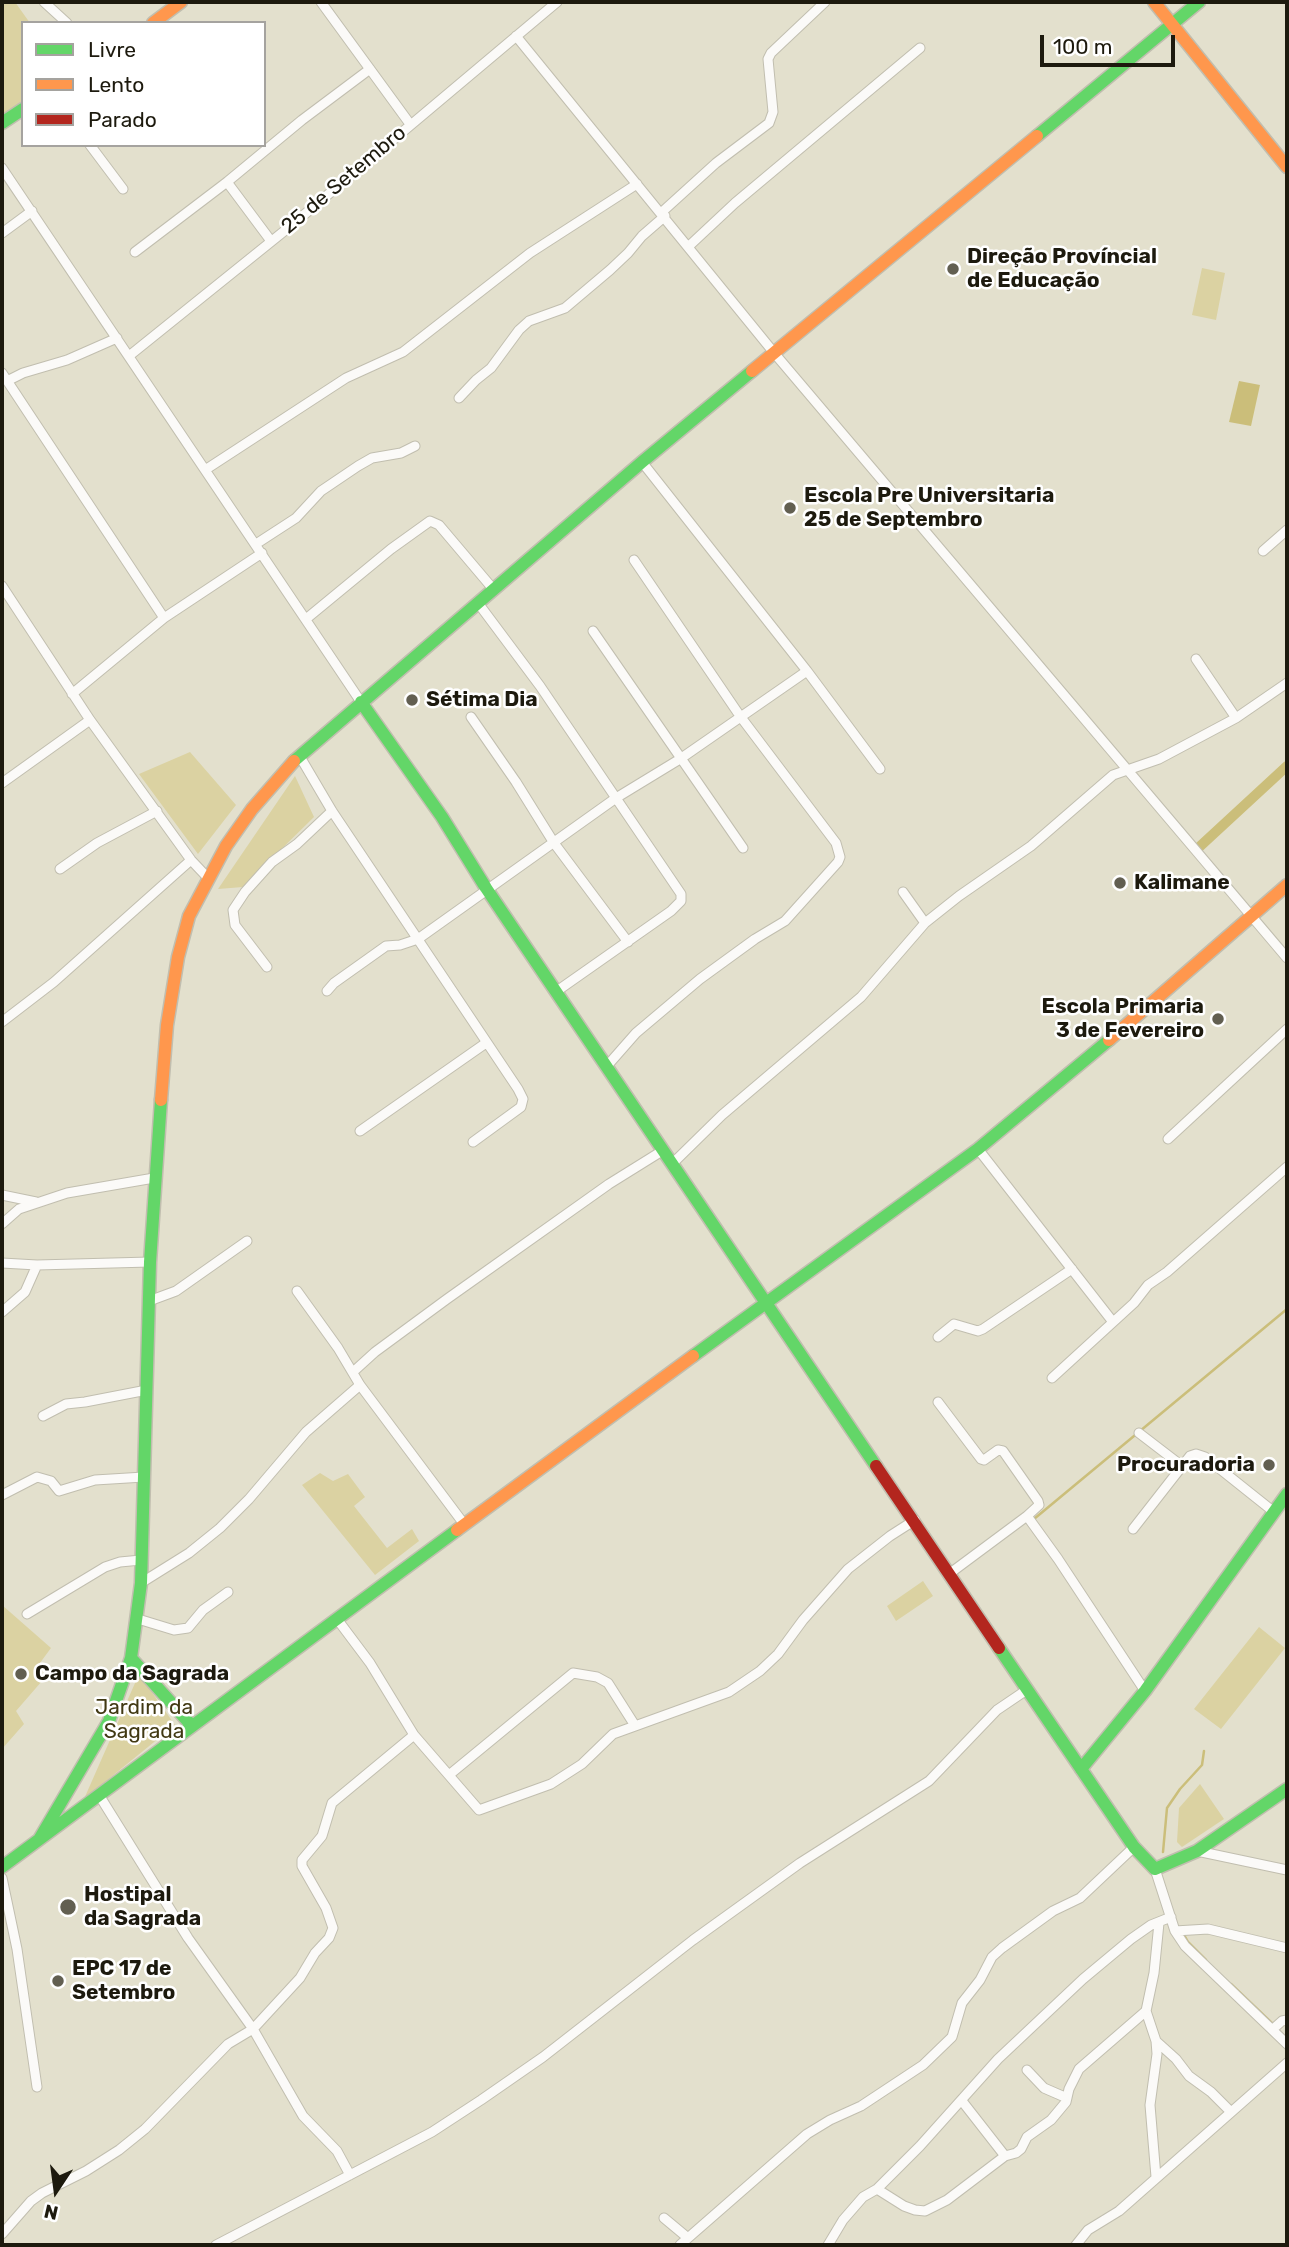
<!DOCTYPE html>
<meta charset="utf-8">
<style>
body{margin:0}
#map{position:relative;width:1289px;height:2247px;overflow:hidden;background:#e3e0cd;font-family:Rubik,sans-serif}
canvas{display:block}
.frame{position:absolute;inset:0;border:4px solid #1d1a0e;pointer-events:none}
.legend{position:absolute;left:21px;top:21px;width:245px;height:126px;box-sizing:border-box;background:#fff;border:2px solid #a5a39f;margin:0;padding:9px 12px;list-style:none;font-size:21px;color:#1d1a0e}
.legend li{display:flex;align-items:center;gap:14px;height:35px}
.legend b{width:35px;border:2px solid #a5a39f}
.north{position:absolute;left:21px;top:2156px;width:70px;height:70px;-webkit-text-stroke:5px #fff;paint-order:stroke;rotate:193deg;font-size:19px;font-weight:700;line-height:28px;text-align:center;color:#1d1a0e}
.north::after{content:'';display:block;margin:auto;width:24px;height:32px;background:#1d1a0e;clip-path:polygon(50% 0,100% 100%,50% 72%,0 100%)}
.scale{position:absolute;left:1040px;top:35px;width:135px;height:32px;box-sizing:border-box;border:4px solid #1d1a0e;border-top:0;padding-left:9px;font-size:21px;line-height:24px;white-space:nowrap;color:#1d1a0e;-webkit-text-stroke:5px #fff;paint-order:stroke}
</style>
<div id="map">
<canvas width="1289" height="2247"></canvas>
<div class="frame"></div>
<ul class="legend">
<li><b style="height:9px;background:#63d668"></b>Livre</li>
<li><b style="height:9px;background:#ff974d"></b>Lento</li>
<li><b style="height:9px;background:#b3261e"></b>Parado</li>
</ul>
<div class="north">N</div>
<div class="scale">100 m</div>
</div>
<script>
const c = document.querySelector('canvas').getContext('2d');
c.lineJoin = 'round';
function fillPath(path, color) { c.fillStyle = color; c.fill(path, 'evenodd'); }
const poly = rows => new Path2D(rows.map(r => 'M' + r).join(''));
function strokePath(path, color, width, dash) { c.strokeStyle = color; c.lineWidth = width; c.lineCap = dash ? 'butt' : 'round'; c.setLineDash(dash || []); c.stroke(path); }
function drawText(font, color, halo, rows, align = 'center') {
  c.font = font + ' Rubik,sans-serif'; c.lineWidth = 5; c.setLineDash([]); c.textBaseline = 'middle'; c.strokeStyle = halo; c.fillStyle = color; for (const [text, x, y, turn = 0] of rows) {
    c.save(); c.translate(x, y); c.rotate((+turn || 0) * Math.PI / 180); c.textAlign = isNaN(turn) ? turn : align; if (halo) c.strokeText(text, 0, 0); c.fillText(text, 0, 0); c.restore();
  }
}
const green = poly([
 [2,2,15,2,30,23,23,23,23,103,2,118],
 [1202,268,1225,273,1216,320,1192,315],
 [190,752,236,805,198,854,139,774],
 [295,776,314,817,243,887,218,889],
 [320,1473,333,1481,348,1474,365,1497,354,1506,387,1548,412,1529,419,1541,375,1575,302,1485],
 [923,1581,933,1596,896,1621,887,1606],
 [2,1605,51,1648,37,1667,42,1681,16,1711,24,1724,2,1749],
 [1259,1627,1285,1648,1221,1729,1194,1709],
 [139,1674,175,1725,84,1799],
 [1200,1784,1224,1819,1182,1847,1177,1842,1179,1808]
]);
const water = poly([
 [1239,381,1260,385,1251,426,1229,422]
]);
const stream = poly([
 [1034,1519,1287,1309],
 [1163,1852,1167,1808,1180,1789,1202,1765,1204,1751],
 [1183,1933,1188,1942,1206,1960],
 [1231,1984,1274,2025]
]);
const canal = poly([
 [1196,850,1287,766]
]);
const street = poly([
 [44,2,67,23],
 [321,2,410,124],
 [516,36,775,354,1287,958],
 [90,145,123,189],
 [2,168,361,702],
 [227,182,271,241],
 [662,212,716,163,769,123,773,112,768,59,771,53,825,2],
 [2,233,32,211],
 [689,246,735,203,920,48],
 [135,252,227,182,302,120,370,69],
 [129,356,293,224,557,2],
 [2,373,164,618],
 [7,381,23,373,67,360,117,338],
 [459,398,476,380,491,368,519,330,529,321,565,308,610,270,628,253,642,236,665,216],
 [205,470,346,378,403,352,530,253,637,184],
 [256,544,296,518,321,491,358,466,372,458,401,453,415,446],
 [1263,551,1287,530],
 [2,586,90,720,191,860,208,878],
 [478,603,540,686,681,894,681,901,671,911,557,991],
 [306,619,391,549,430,521,439,525,494,590],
 [593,631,743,848],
 [1196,659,1236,718],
 [807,671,880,769],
 [72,694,164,618,262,553],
 [471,717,516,782,554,843,628,942],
 [299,755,332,811,518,1089,523,1099,521,1107,473,1142],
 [2,783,90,720],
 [60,869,97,843,157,811],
 [903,892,925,923],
 [267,967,235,925,233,910,245,892,272,862,297,844,332,811],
 [327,991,334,983,386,946,400,945,418,939,616,798,680,759,807,671,642,462],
 [2,1022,54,982,191,860],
 [607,1066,636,1033,700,979,755,939,785,921,838,862,840,857,836,843,740,716,634,560],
 [360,1131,486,1043],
 [1168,1139,1287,1029],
 [978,1149,1113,1322],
 [672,1164,722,1115,861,997,925,923,959,896,1031,846,1113,775,1159,759,1236,718,1287,683],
 [2,1195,36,1202],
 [2,1224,19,1209,67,1193,154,1178],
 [2,1263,37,1265,150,1262],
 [297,1291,338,1348,360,1385,464,1524],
 [149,1301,176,1291,247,1241],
 [2,1312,25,1292,37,1265],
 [938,1337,954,1324,978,1331,983,1329,1072,1269],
 [353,1372,375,1352,447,1299,609,1184,662,1151],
 [1052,1378,1134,1303,1148,1285,1167,1272,1287,1167],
 [938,1402,981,1459,984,1460,998,1450,1003,1451,1038,1501,1039,1505,1027,1516,1058,1559,1145,1691],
 [43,1416,66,1404,85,1402,147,1390],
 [1139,1433,1182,1466],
 [2,1495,37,1477,51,1481,59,1491,95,1480,144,1477],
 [1133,1529,1190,1456,1196,1454,1205,1457,1274,1512],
 [949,1574,1027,1516],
 [141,1583,189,1553,220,1528,249,1499,306,1432,360,1385],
 [27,1614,105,1567,120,1562,141,1560],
 [138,1619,174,1630,188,1628,203,1610,228,1592],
 [337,1619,370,1663,414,1735],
 [449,1775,573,1673,597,1677,608,1683,634,1724],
 [99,1795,188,1938,253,2029,303,2116,337,2151,350,2175],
 [1197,1851,1287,1870],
 [1155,1869,1175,1931,1185,1946,1287,2044],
 [2,1878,17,1949,37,2087],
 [1175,1931,1208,1929,1287,1948],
 [1273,2029,1282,2021,1287,2020],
 [1156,2041,1176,2059,1189,2076,1211,2092,1231,2112],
 [1027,2070,1044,2088,1067,2098],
 [962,2101,1005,2156],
 [1156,2177,1150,2105,1157,2054,1156,2041,1146,2011,1154,1973,1159,1923],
 [877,2189,904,2206,915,2210,925,2211,947,2200,1005,2156,1016,2153,1021,2149,1027,2137,1051,2120,1066,2102,1069,2089,1079,2069,1146,2011],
 [664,2218,688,2238],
 [2,2234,31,2201,42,2193,86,2171,119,2150,145,2129,228,2044,253,2029,300,1978,315,1953,329,1938,333,1928,326,1908,302,1866,302,1860,322,1836,332,1803,414,1735,479,1810,551,1784,582,1764,613,1734,729,1692,760,1671,778,1654,803,1620,848,1569,890,1536,915,1520],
 [216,2245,432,2132,481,2100,543,2057,693,1940,800,1863,929,1781,997,1710,1028,1689],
 [680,2245,807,2134,830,2120,861,2106,923,2065,952,2037,962,2003,980,1980,992,1957,1002,1948,1053,1911,1080,1898,1134,1847],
 [828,2245,843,2220,863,2197,877,2189,920,2146,998,2059,1083,1979,1131,1939,1151,1925,1171,1917],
 [1076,2245,1088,2230,1119,2211,1287,2063]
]);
const fast = poly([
 [2,123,23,109],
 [1037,136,1199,2],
 [361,702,442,817,486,888,876,1466],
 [294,761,642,462,752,371],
 [693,1356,978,1149,1109,1040],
 [999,1648,1134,1847,1155,1869,1197,1851,1287,1789],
 [131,1658,192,1726],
 [1081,1769,1145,1691,1287,1494],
 [40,1838,109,1721,131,1658,141,1583,150,1262,161,1100],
 [2,1867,457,1530]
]);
const slow = poly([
 [1154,2,1287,167],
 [153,23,181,2],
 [752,371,1037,136],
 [1109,1040,1287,885],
 [161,1100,167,1025,178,957,189,916,226,846,252,809,294,761],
 [457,1530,693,1356]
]);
const jam = poly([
 [876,1466,999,1648]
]);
const markers = [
 [953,269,7,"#625f51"],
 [790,508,7,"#625f51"],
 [412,700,7,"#625f51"],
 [1120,883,7,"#625f51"],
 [1218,1019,7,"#625f51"],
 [1269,1465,7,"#625f51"],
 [21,1674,7,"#625f51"],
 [68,1907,9,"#625f51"],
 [58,1981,7,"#625f51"]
];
const streetNames = [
 ["25 de Setembro",344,180,-40]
];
const poiNames = [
 ["Direção Províncial",967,257],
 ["de Educação",967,281],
 ["Escola Pre Universitaria",804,496],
 ["25 de Septembro",804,520],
 ["Sétima Dia",426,700],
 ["Kalimane",1134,883],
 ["Escola Primaria",1204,1007,"right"],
 ["3 de Fevereiro",1204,1031,"right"],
 ["Procuradoria",1255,1465,"right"],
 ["Campo da Sagrada",35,1674],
 ["Hostipal",84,1895],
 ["da Sagrada",84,1919],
 ["EPC 17 de",72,1969],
 ["Setembro",72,1993]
];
const parkNames = [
 ["Jardim da",144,1708],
 ["Sagrada",144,1732]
];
fillPath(green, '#dbd2a2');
fillPath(water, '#cbbe7a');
strokePath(stream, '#cbbe7a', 2.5);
strokePath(canal, '#cbbe7a', 10);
strokePath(street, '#c1beaf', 11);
strokePath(fast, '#c1beaf', 15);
strokePath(slow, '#c1beaf', 15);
strokePath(jam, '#c1beaf', 15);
strokePath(street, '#fbfaf8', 9);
strokePath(fast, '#63d668', 12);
strokePath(slow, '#ff974d', 12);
strokePath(jam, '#b3261e', 12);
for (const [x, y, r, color] of markers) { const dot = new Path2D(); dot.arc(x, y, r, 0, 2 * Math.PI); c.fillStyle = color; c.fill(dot); strokePath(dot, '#fff', 2.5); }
drawText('21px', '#1d1a0e', '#fff', streetNames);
drawText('bold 21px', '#1d1a0e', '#fff', poiNames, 'left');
drawText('21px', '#413913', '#fff', parkNames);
</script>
